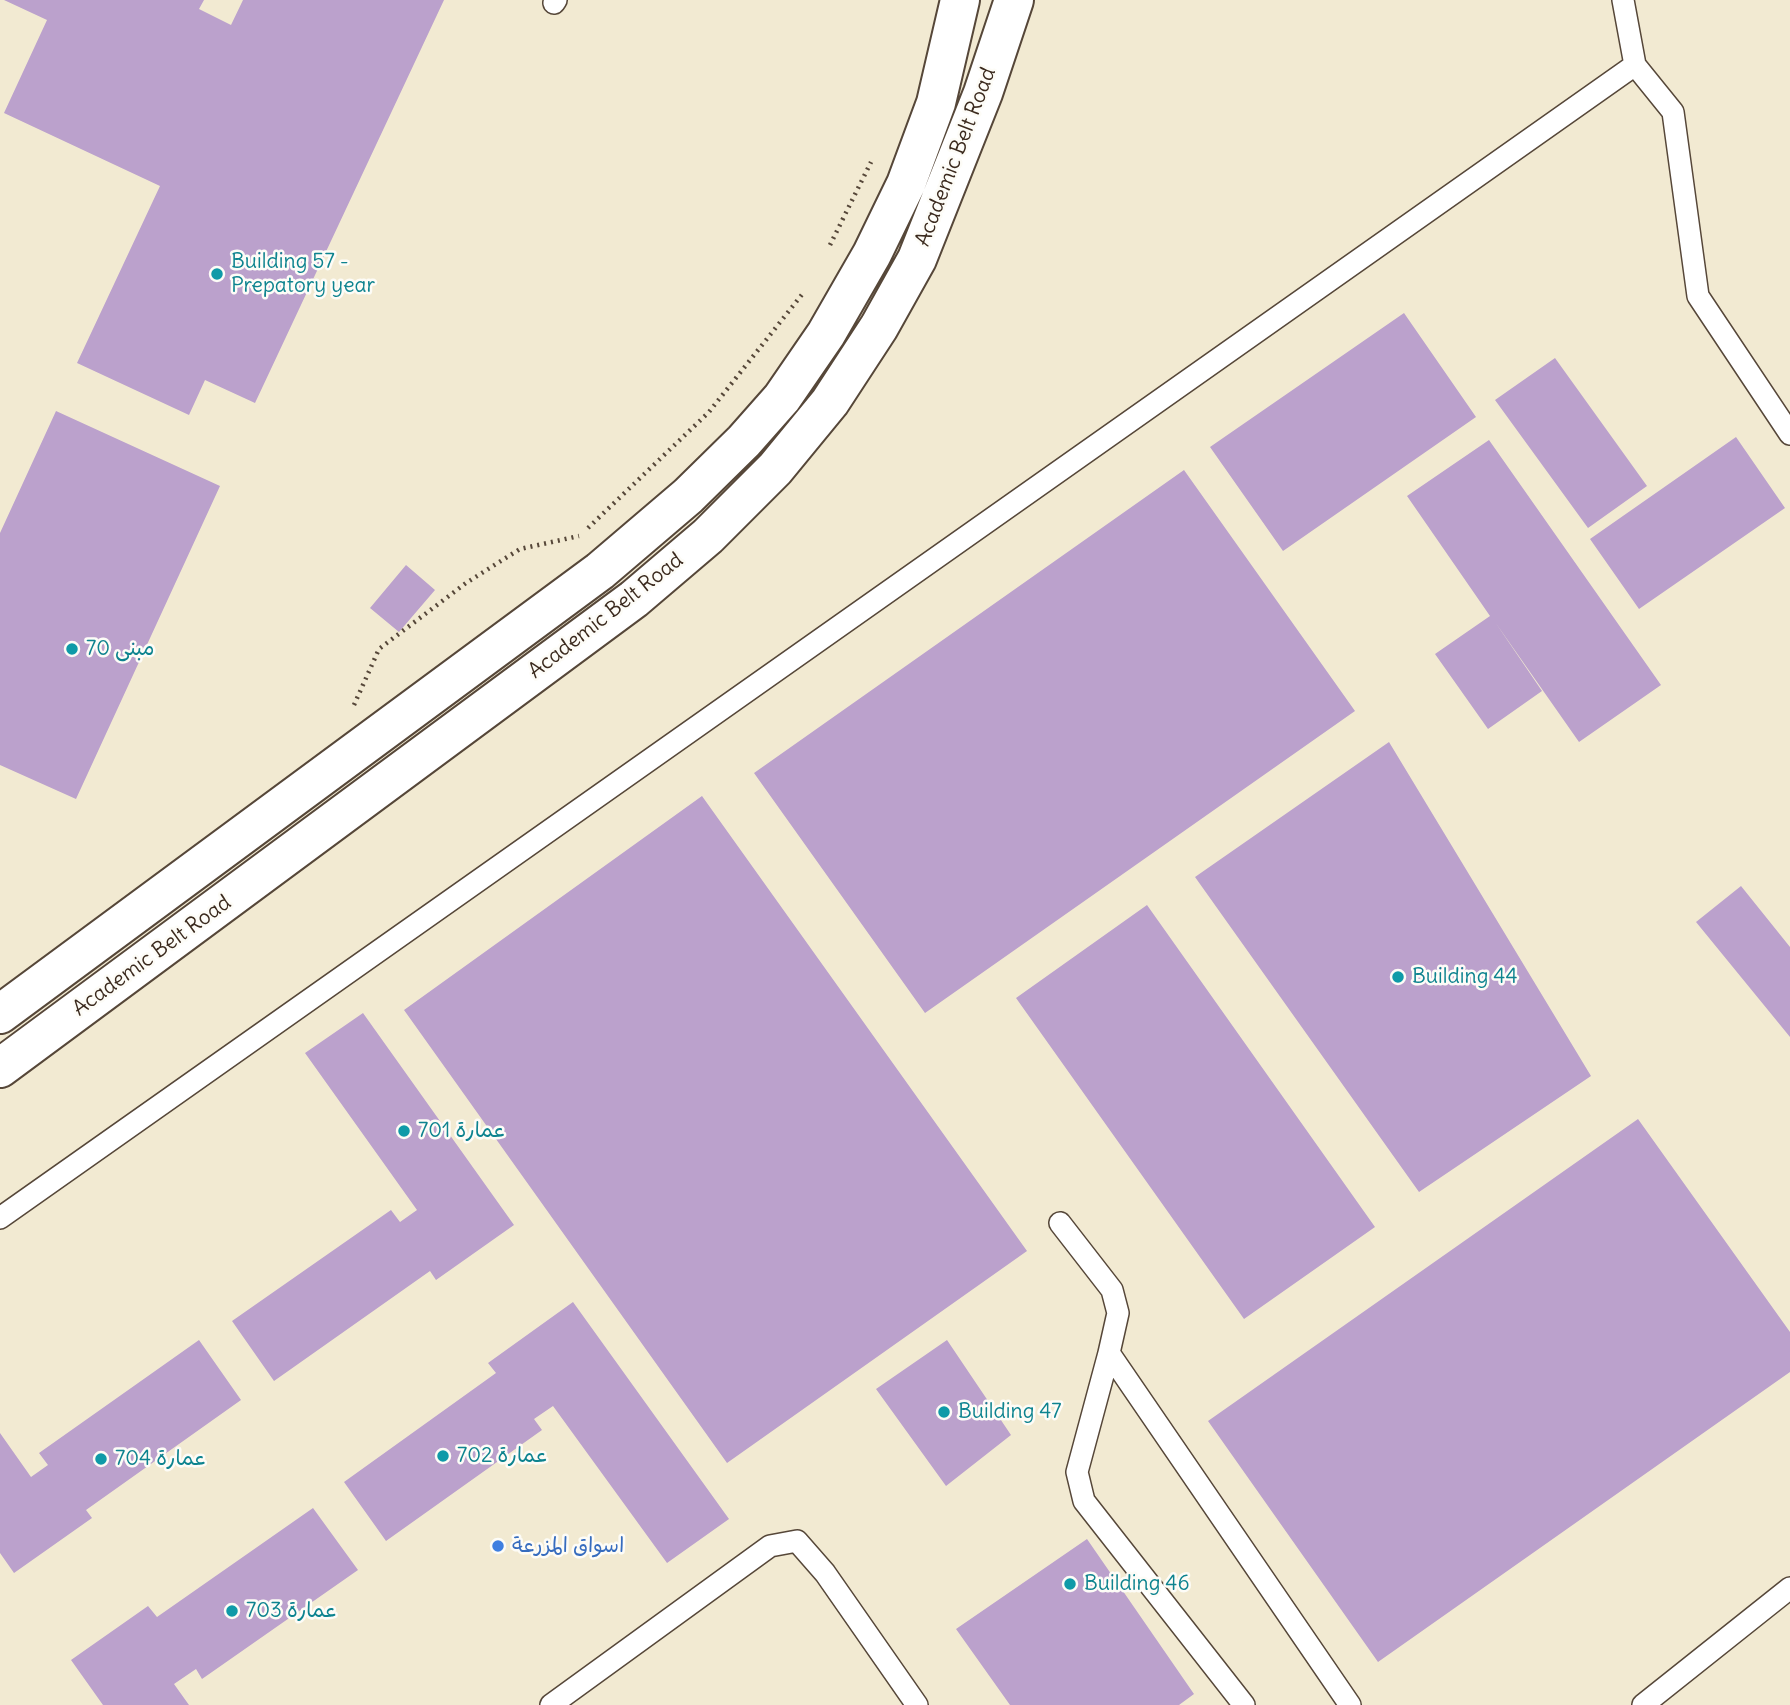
<!DOCTYPE html>
<meta charset="utf-8">
<style>
body{margin:0}
canvas{display:block;background:#f2ead2}
</style>
<canvas width="1790" height="1705"></canvas>
<script>
const c = document.querySelector('canvas').getContext('2d');
c.lineJoin = 'round';
function fillPath(path, color) { c.fillStyle = color; c.fill(path, 'evenodd'); }
const poly = rows => new Path2D(rows.map(r => 'M' + r).join(''));
function strokePath(path, color, width, dash) { c.strokeStyle = color; c.lineWidth = width; c.lineCap = dash ? 'butt' : 'round'; c.setLineDash(dash || []); c.stroke(path); }
function drawText(font, color, halo, rows, align = 'center') {
  c.font = font + ' Delius,"Playpen Sans Arabic",sans-serif'; c.lineWidth = 5; c.setLineDash([]); c.textBaseline = 'middle'; c.strokeStyle = halo; c.fillStyle = color; for (const [text, x, y, turn = 0] of rows) {
    c.save(); c.translate(x, y); c.rotate((+turn || 0) * Math.PI / 180); c.textAlign = isNaN(turn) ? turn : align; if (halo) c.strokeText(text, 0, 0); c.fillText(text, 0, 0); c.restore();
  }
}
const building = poly([
 [4,0,204,0,199,9,231,25,243,0,444,0,255,403,205,380,189,415,77,363,160,186,4,113,47,20],
 [1404,313,1476,417,1283,551,1210,447],
 [1555,358,1647,486,1588,528,1495,400],
 [56,411,220,486,76,799,0,765,0,533],
 [1736,437,1785,508,1639,609,1590,539],
 [1489,440,1661,685,1579,742,1495,622,1542,691,1488,729,1435,654,1490,616,1407,496],
 [1184,470,1355,711,925,1013,754,773],
 [406,565,435,590,399,632,370,608],
 [1389,742,1591,1076,1419,1192,1195,877],
 [702,796,1027,1251,727,1463,404,1010],
 [1741,886,1790,947,1790,1037,1696,922],
 [1147,905,1375,1227,1244,1319,1016,998],
 [363,1013,514,1225,436,1280,430,1271,274,1381,232,1321,391,1210,400,1222,417,1210,305,1053],
 [1638,1119,1790,1332,1790,1372,1378,1662,1208,1421],
 [573,1302,729,1519,667,1563,553,1406,534,1419,542,1430,386,1541,344,1482,496,1373,488,1363],
 [199,1340,241,1400,86,1510,92,1518,14,1573,0,1553,0,1433,31,1477,48,1465,39,1453],
 [947,1340,1011,1435,946,1486,876,1389],
 [313,1508,358,1570,202,1679,196,1669,174,1684,189,1705,103,1705,71,1660,148,1606,157,1617],
 [1087,1539,1194,1694,1179,1705,1010,1705,956,1629]
]);
const path = poly([
 [830,245,871,162],
 [588,528,709,412,804,292],
 [354,705,379,649,466,583,520,549,579,536]
]);
const service = poly([
 [1623,0,1635,65,1673,112,1698,296,1790,434],
 [554,3,556,0],
 [0,1218,1635,65],
 [1060,1223,1112,1290,1118,1313,1109,1353,1350,1705],
 [1109,1353,1077,1472,1084,1501,1244,1705],
 [551,1705,770,1546,797,1541,825,1573,917,1705],
 [1643,1705,1790,1588]
]);
const tertiary = poly([
 [0,1014,600,571,688,496,744,441,782,398,826,334,872,254,906,184,936,103,960,0],
 [0,1068,634,599,708,536,775,469,830,402,879,327,917,259,983,93,1014,0]
]);
const markers = [
 [217,274,7,"#0f9aa8"],
 [72,649,7,"#0f9aa8"],
 [1398,977,7,"#0f9aa8"],
 [404,1131,7,"#0f9aa8"],
 [944,1412,7,"#0f9aa8"],
 [443,1456,7,"#0f9aa8"],
 [101,1459,7,"#0f9aa8"],
 [498,1546,7,"#3f7fe0"],
 [1070,1584,7,"#0f9aa8"],
 [232,1611,7,"#0f9aa8"]
];
const streetNames = [
 ["Academic Belt Road",956,157,-69],
 ["Academic Belt Road",606,616,-38],
 ["Academic Belt Road",152,956,-36]
];
const cultureNames = [
 ["Building 57 -",231,262],
 ["Prepatory year",231,286],
 ["مبنى 70",86,649],
 ["Building 44",1412,977],
 ["عمارة 701",418,1131],
 ["Building 47",958,1412],
 ["عمارة 702",457,1456],
 ["عمارة 704",115,1459],
 ["Building 46",1084,1584],
 ["عمارة 703",246,1611]
];
const shopNames = [
 ["اسواق المزرعة",512,1546]
];
fillPath(building, '#bba1cc');
strokePath(service, '#564739', 24);
strokePath(tertiary, '#564739', 42);
strokePath(path, '#564739', 4.5, [2, 5]);
strokePath(service, '#fff', 21);
strokePath(tertiary, '#fff', 38);
for (const [x, y, r, color] of markers) { const dot = new Path2D(); dot.arc(x, y, r, 0, 2 * Math.PI); c.fillStyle = color; c.fill(dot); strokePath(dot, '#fdfcf7', 2.5); }
drawText('21px', '#3b2a1e', '#fdfcf7', streetNames);
drawText('21px', '#0d838f', '#fdfcf7', cultureNames, 'left');
drawText('21px', '#366cbe', '#fdfcf7', shopNames, 'left');
</script>
